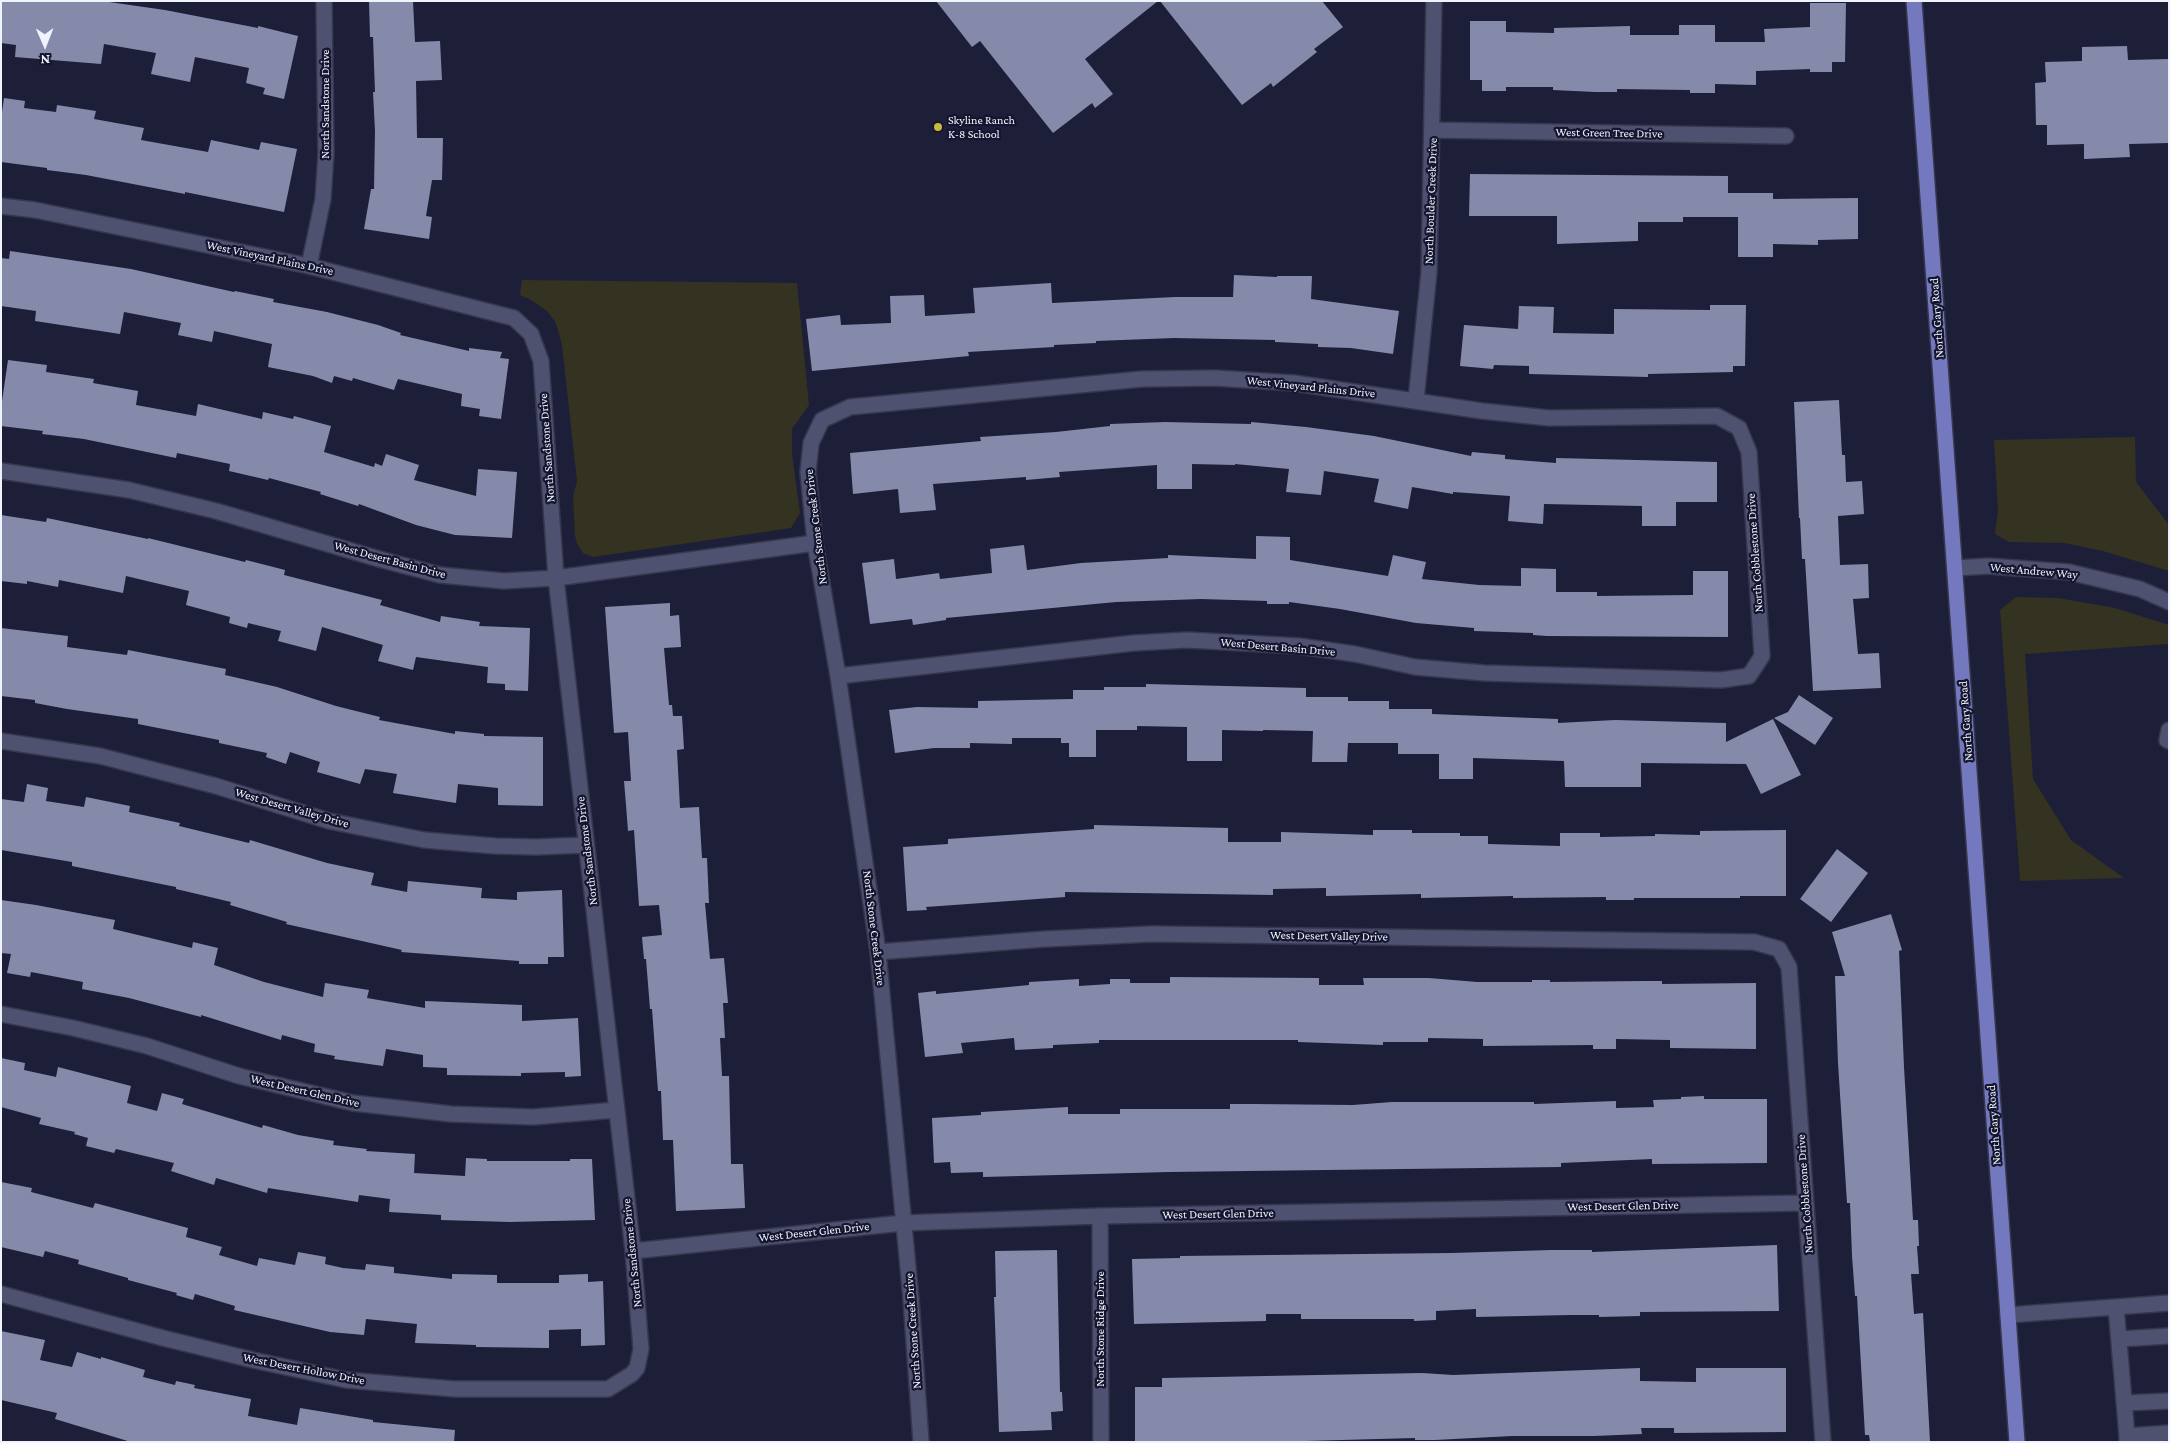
<!DOCTYPE html>
<style>
body{margin:0}
#map{position:relative;width:2170px;height:1443px;overflow:hidden;background:#1d1f39;font-family:"Crimson Pro",serif}
canvas{display:block}
.frame{position:absolute;inset:0;border:2px solid #f0f2fc;pointer-events:none}
.north{position:absolute;left:20px;top:20px;width:50px;height:50px;-webkit-text-stroke:4px #14152e;paint-order:stroke;rotate:179deg;font-size:14px;font-weight:700;line-height:20px;text-align:center;color:#f0f2fc}
.north::after{content:'';display:block;margin:auto;width:18px;height:22px;background:#f0f2fc;clip-path:polygon(50% 0,100% 100%,50% 72%,0 100%)}
</style>
<div id="map">
<canvas width="2170" height="1443"></canvas>
<div class="frame"></div>
<div class="north">N</div>
</div>
<script>
const c = document.querySelector('canvas').getContext('2d');
c.lineJoin = 'round';
function fillPath(path, color) { c.fillStyle = color; c.fill(path, 'evenodd'); }
const poly = rows => new Path2D(rows.map(r => 'M' + r).join(''));
function strokePath(path, color, width, dash) { c.strokeStyle = color; c.lineWidth = width; c.lineCap = dash ? 'butt' : 'round'; c.setLineDash(dash || []); c.stroke(path); }
function drawText(font, color, halo, rows, align = 'center') {
  c.font = font + ' "Crimson Pro",serif'; c.lineWidth = 4.5; c.setLineDash([]); c.textBaseline = 'middle'; c.strokeStyle = halo; c.fillStyle = color; for (const [text, x, y, turn = 0] of rows) {
    c.save(); c.translate(x, y); c.rotate((+turn || 0) * Math.PI / 180); c.textAlign = isNaN(turn) ? turn : align; if (halo) c.strokeText(text, 0, 0); c.fillText(text, 0, 0); c.restore();
  }
}
const green = poly([
 [522,280,797,283,809,405,792,429,792,454,800,513,791,528,593,557,583,553,577,544,575,535,573,497,577,481,562,345,556,323,547,311,531,300,520,295],
 [2135,437,2136,482,2169,525,2169,571,2103,551,2064,543,2009,542,1995,534,1998,510,1994,440],
 [2016,597,2058,598,2115,608,2169,625,2169,644,2025,654,2033,779,2071,840,2124,878,2020,881,2000,610]
]);
const building = poly([
 [1,1,102,1,165,10,258,28,258,26,298,36,284,99,263,94,265,88,246,83,249,68,195,57,190,82,151,74,156,53,104,44,101,64,15,57,16,45,1,43],
 [369,1,413,1,415,42,440,41,442,80,416,81,417,138,443,138,442,180,432,180,426,216,432,217,429,239,364,229,371,189,374,189,375,131,373,92,375,92,373,37,370,37],
 [936,1,1158,1,1085,59,1113,94,1095,108,1092,103,1053,133,980,41,972,47],
 [1160,1,1322,1,1343,27,1314,49,1317,52,1273,87,1271,83,1242,105],
 [1810,3,1846,3,1845,62,1832,62,1832,72,1810,72,1810,69,1756,71,1756,85,1715,84,1715,93,1690,93,1690,90,1617,89,1617,92,1595,92,1553,90,1553,87,1506,87,1506,91,1482,91,1482,80,1470,80,1470,21,1506,21,1506,32,1554,33,1554,28,1630,26,1630,35,1679,35,1679,25,1715,25,1715,42,1765,42,1764,29,1810,27],
 [2127,46,2128,60,2169,59,2169,143,2129,144,2130,157,2084,159,2084,144,2047,145,2047,125,2036,125,2035,83,2046,82,2045,62,2082,61,2082,47],
 [4,98,25,101,24,108,56,112,57,105,96,111,94,119,144,128,141,140,208,152,211,140,259,150,261,142,297,149,284,212,185,192,185,194,86,175,47,170,47,168,1,162,1,119],
 [1470,174,1728,176,1728,193,1773,193,1773,199,1858,198,1858,239,1818,240,1818,245,1773,244,1773,257,1738,257,1738,217,1683,217,1683,222,1638,222,1638,241,1557,244,1557,216,1469,216],
 [10,251,131,269,234,292,235,291,274,299,273,302,327,312,378,325,401,333,400,335,469,351,469,348,502,352,500,358,509,359,501,419,479,416,480,409,461,406,462,394,398,379,394,390,353,378,352,381,334,376,332,383,313,376,268,367,272,344,214,331,212,342,178,335,181,323,124,312,120,334,35,321,36,311,1,306,1,258,9,259],
 [1234,275,1277,277,1277,276,1312,276,1311,299,1399,311,1393,354,1351,348,1318,347,1318,344,1275,342,1275,340,1174,338,1096,341,1096,343,1054,345,1054,347,968,352,969,356,812,371,806,319,840,315,841,325,891,323,890,296,924,295,925,316,975,313,973,288,1051,283,1052,303,1175,297,1233,297],
 [1710,305,1746,305,1745,366,1733,366,1733,372,1648,374,1648,377,1529,374,1529,366,1494,365,1493,369,1460,366,1464,325,1518,329,1519,306,1554,307,1553,333,1614,334,1614,309,1710,310],
 [8,360,47,365,46,372,94,379,93,383,138,391,136,405,196,416,198,404,262,419,263,412,293,419,294,416,331,426,324,452,374,467,375,463,382,466,386,454,419,465,414,480,476,496,478,469,517,472,512,538,455,535,416,525,359,504,358,506,320,494,321,492,269,478,268,480,229,471,230,464,177,453,176,458,84,439,42,434,43,431,1,426,1,408],
 [1839,400,1842,455,1845,455,1846,482,1862,481,1864,514,1838,516,1840,565,1868,564,1869,598,1853,599,1858,654,1879,653,1881,688,1813,691,1805,559,1802,559,1800,518,1799,518,1794,402],
 [1165,422,1251,424,1251,422,1306,427,1374,436,1471,456,1472,452,1505,455,1505,459,1556,463,1556,458,1717,462,1717,502,1676,502,1676,526,1642,526,1642,506,1544,504,1543,524,1508,521,1510,496,1453,492,1453,494,1412,487,1408,509,1374,502,1379,479,1324,471,1321,495,1286,492,1289,469,1235,464,1235,465,1192,464,1192,489,1157,489,1157,465,1059,472,1060,477,1026,480,1026,477,933,484,936,510,900,513,898,489,853,494,850,453,981,441,980,437,1056,432,1110,426,1110,424],
 [1,515,46,522,47,518,148,539,148,538,245,562,246,560,285,570,284,575,382,600,380,605,440,622,441,616,480,622,479,626,530,628,528,691,505,690,505,684,487,683,488,667,416,657,413,670,378,661,383,645,322,627,316,651,278,641,281,631,248,623,247,628,229,623,230,617,186,605,189,591,126,576,123,593,59,580,58,587,27,581,27,584,1,581],
 [1256,536,1290,537,1290,560,1388,576,1393,555,1426,562,1422,579,1479,585,1521,586,1521,568,1556,569,1556,592,1597,592,1597,596,1693,595,1693,571,1728,571,1728,637,1547,636,1533,635,1533,633,1474,631,1474,628,1416,623,1340,609,1289,602,1289,604,1267,604,1267,601,1201,599,1116,602,946,618,946,620,913,625,912,619,870,624,862,563,894,559,896,579,939,573,940,579,992,573,990,549,1024,545,1027,570,1081,563,1168,558,1168,555,1256,559],
 [670,603,670,616,679,615,681,647,664,648,669,705,672,705,673,716,682,716,684,749,677,750,680,808,699,807,702,858,707,858,709,903,705,903,710,959,724,958,728,1003,723,1003,725,1038,720,1038,722,1076,729,1076,731,1164,743,1164,745,1208,676,1211,673,1140,663,1140,661,1091,658,1091,652,1009,650,1009,646,959,644,959,642,937,662,935,659,905,639,906,634,830,628,831,626,805,624,781,631,781,628,732,614,733,605,607],
 [1,628,68,636,67,647,127,655,128,650,226,669,225,675,277,687,336,706,380,717,379,720,455,734,455,731,484,734,484,736,543,737,543,806,498,805,498,788,458,784,456,803,393,793,397,774,365,769,360,784,317,772,320,762,290,752,286,764,266,757,267,753,219,743,219,740,138,724,138,719,67,709,35,703,35,700,1,696],
 [1146,684,1306,688,1306,697,1348,697,1348,701,1389,701,1389,709,1432,709,1432,714,1558,719,1558,723,1615,720,1726,723,1726,742,1773,719,1801,775,1761,794,1746,764,1641,763,1641,787,1565,787,1564,761,1473,758,1473,779,1439,779,1439,754,1398,754,1398,743,1348,743,1347,762,1312,762,1313,731,1263,730,1263,731,1222,730,1222,761,1187,761,1187,727,1137,726,1137,730,1096,730,1096,757,1069,757,1069,743,1061,743,1061,738,1012,738,1012,744,970,743,970,748,934,748,895,753,889,710,917,707,978,708,978,701,1073,699,1073,690,1104,690,1104,687,1146,687],
 [1799,695,1833,718,1815,745,1774,718,1788,712],
 [27,784,48,788,46,801,84,807,86,797,130,806,129,812,180,823,179,826,249,843,250,840,327,863,374,873,371,885,407,892,408,881,482,888,481,898,517,900,517,892,562,890,564,957,548,957,548,964,519,964,519,961,401,952,402,950,286,924,287,922,230,905,231,902,176,889,176,887,72,866,72,862,1,850,1,799,24,802],
 [1094,825,1228,828,1228,842,1281,842,1281,832,1373,835,1373,830,1412,830,1412,833,1460,833,1460,836,1488,836,1488,844,1560,846,1560,833,1600,833,1600,837,1655,836,1655,834,1700,835,1700,831,1786,830,1786,896,1740,896,1740,898,1634,898,1634,900,1606,900,1606,897,1513,898,1513,896,1421,898,1421,894,1326,896,1326,888,1273,889,1273,895,1065,892,1065,897,926,907,927,910,907,911,903,847,948,844,948,839,1094,829],
 [1837,849,1868,873,1831,922,1800,899],
 [1,900,36,905,115,920,113,929,192,948,193,942,218,948,214,965,264,982,323,997,325,983,369,990,367,998,425,1008,425,1001,522,1005,522,1021,578,1018,581,1076,565,1077,565,1072,521,1073,521,1076,447,1075,447,1068,423,1067,423,1055,386,1049,383,1066,334,1059,335,1056,314,1052,315,1044,282,1035,281,1040,201,1015,201,1017,129,998,82,989,83,982,31,972,30,977,7,973,11,954,1,953],
 [1891,914,1902,950,1899,951,1904,1067,1913,1220,1918,1220,1919,1246,1917,1246,1919,1274,1911,1274,1914,1314,1923,1313,1930,1442,1870,1442,1869,1435,1865,1435,1857,1296,1855,1296,1852,1256,1850,1203,1847,1203,1838,1063,1835,976,1845,976,1832,932],
 [1170,977,1319,978,1319,985,1364,985,1363,978,1429,978,1477,982,1532,982,1532,980,1550,980,1550,982,1645,981,1662,981,1662,984,1756,983,1756,1049,1670,1048,1670,1040,1616,1039,1616,1049,1593,1049,1593,1045,1483,1046,1483,1039,1428,1038,1428,1042,1383,1042,1383,1045,1298,1042,1298,1040,1099,1040,1099,1043,1053,1045,1053,1048,1015,1050,1014,1038,961,1043,963,1053,925,1057,918,993,936,991,936,994,1029,985,1029,982,1079,979,1079,986,1110,984,1110,979,1130,979,1130,983,1170,983],
 [1,1058,25,1063,24,1070,56,1077,58,1067,131,1086,127,1103,157,1111,162,1093,184,1099,182,1104,262,1128,263,1125,298,1135,334,1141,333,1145,367,1149,366,1151,415,1154,414,1173,465,1176,466,1158,487,1159,487,1161,570,1161,570,1159,592,1159,595,1220,510,1222,441,1220,441,1215,389,1212,390,1199,359,1195,358,1202,268,1188,267,1193,216,1178,214,1185,171,1171,174,1163,116,1149,114,1153,86,1146,88,1138,74,1134,75,1132,39,1124,41,1118,1,1107],
 [1704,1096,1704,1099,1767,1099,1767,1163,1652,1164,1652,1159,1561,1163,1561,1167,1169,1172,983,1177,983,1172,951,1173,950,1162,934,1163,932,1118,981,1115,981,1112,1068,1107,1068,1114,1120,1114,1120,1109,1230,1109,1230,1104,1254,1104,1353,1105,1392,1102,1534,1102,1534,1104,1616,1101,1616,1108,1654,1107,1653,1100,1681,1099,1681,1097],
 [1,1182,32,1188,31,1192,93,1208,95,1203,188,1228,186,1237,222,1247,219,1255,257,1266,259,1258,295,1265,298,1252,326,1257,325,1264,343,1268,365,1270,366,1264,394,1267,394,1273,452,1279,452,1274,497,1275,497,1283,559,1283,559,1275,588,1274,588,1282,603,1281,605,1345,581,1346,581,1329,549,1330,549,1348,476,1347,476,1345,415,1343,417,1324,366,1319,364,1335,330,1332,234,1310,235,1306,195,1294,193,1300,176,1295,177,1293,128,1280,128,1278,78,1264,79,1260,45,1251,43,1257,1,1247],
 [1777,1245,1779,1311,1640,1312,1640,1316,1599,1317,1599,1315,1570,1315,1476,1317,1476,1309,1436,1311,1436,1320,1414,1321,1414,1319,1301,1319,1301,1314,1266,1314,1266,1321,1134,1324,1132,1259,1180,1258,1180,1256,1452,1253,1551,1250,1592,1250,1592,1252],
 [1057,1250,1060,1392,1062,1392,1063,1411,1051,1412,1052,1430,999,1432,994,1297,996,1297,995,1251],
 [1,1331,45,1340,40,1360,72,1367,77,1352,101,1359,101,1357,145,1370,143,1377,175,1385,176,1381,195,1385,194,1388,251,1399,248,1416,297,1425,300,1408,373,1420,373,1422,455,1430,454,1442,131,1442,55,1419,57,1413,1,1400],
 [1640,1368,1640,1381,1696,1382,1696,1368,1786,1368,1786,1432,1674,1433,1674,1428,1641,1428,1642,1434,1594,1436,1512,1436,1435,1440,1415,1440,1415,1438,1268,1442,1135,1442,1135,1387,1162,1387,1162,1378,1422,1373,1453,1375]
]);
const minor = poly([
 [1433,130,1786,136],
 [1,206,35,210,309,266,514,318,531,334,541,361,556,578,633,1251,641,1349,637,1368,632,1374,608,1389,455,1389,346,1380,253,1360,163,1338,1,1294],
 [309,266,323,199,326,154,324,1],
 [1416,400,1429,272,1434,1],
 [1,471,129,490,216,511,379,559,440,575,504,581,556,578,815,543],
 [1955,568,1989,566,2069,572,2140,589,2169,602],
 [838,676,1134,643,1187,640,1299,646,1355,654,1415,667,1484,673,1721,680,1749,676,1762,656,1749,452,1739,428,1717,416,1549,418,1482,411,1294,383,1215,378,1142,379,850,407,822,420,811,443,808,472,815,543,838,676,878,952,911,1299,921,1442],
 [2169,730,2167,740,2169,741],
 [1,741,100,756,216,786,329,821,424,840,495,846,536,847,586,845],
 [878,952,1045,939,1152,934,1754,942,1779,949,1789,967,1823,1442],
 [1,1014,73,1028,147,1046,239,1076,353,1103,451,1114,533,1117,616,1110],
 [1100,1216,1101,1442],
 [633,1251,903,1223,1100,1216,1805,1203],
 [2116,1307,2127,1436],
 [2008,1315,2169,1303],
 [2119,1339,2169,1336],
 [2124,1403,2169,1401],
 [2127,1442,2127,1436,2169,1433]
]);
const major = poly([
 [1914,1,2017,1442]
]);
const markers = [
 [938,127,5,"#c9bb3a"]
];
const streetNames = [
 ["North Sandstone Drive",325,104,-90],
 ["West Green Tree Drive",1609,133,1],
 ["North Boulder Creek Drive",1431,201,-88],
 ["West Vineyard Plains Drive",270,258,12],
 ["North Gary Road",1937,318,-94],
 ["West Vineyard Plains Drive",1311,387,6],
 ["North Sandstone Drive",547,448,-94],
 ["North Stone Creek Drive",816,527,-97],
 ["North Cobblestone Drive",1755,553,-94],
 ["West Desert Basin Drive",390,560,15],
 ["West Andrew Way",2034,571,5],
 ["West Desert Basin Drive",1278,647,5],
 ["North Gary Road",1966,721,-94],
 ["West Desert Valley Drive",292,808,16],
 ["North Sandstone Drive",587,851,-97],
 ["North Stone Creek Drive",874,928,83],
 ["West Desert Valley Drive",1329,936,1],
 ["West Desert Glen Drive",305,1091,13],
 ["North Gary Road",1994,1125,-94],
 ["North Cobblestone Drive",1805,1194,-94],
 ["West Desert Glen Drive",1623,1206,-1],
 ["West Desert Glen Drive",1218,1214,-1],
 ["West Desert Glen Drive",814,1232,-6],
 ["North Sandstone Drive",632,1253,-96],
 ["North Stone Ridge Drive",1100,1329,-90],
 ["North Stone Creek Drive",913,1331,-94],
 ["West Desert Hollow Drive",304,1369,11]
];
const poiNames = [
 ["Skyline Ranch",948,120],
 ["K-8 School",948,134]
];
fillPath(green, '#343221');
fillPath(building, '#868aaa');
strokePath(minor, '#36374b', 18);
strokePath(major, '#36374b', 18);
strokePath(minor, '#4e516f', 15);
strokePath(major, '#7479bf', 15);
for (const [x, y, r, color] of markers) { const dot = new Path2D(); dot.arc(x, y, r, 0, 2 * Math.PI); c.fillStyle = color; c.fill(dot); strokePath(dot, '#14152e', 2); }
drawText('12px', '#f0f2fc', '#14152e', streetNames);
drawText('12px', '#f0f2fc', '#14152e', poiNames, 'left');
</script>
